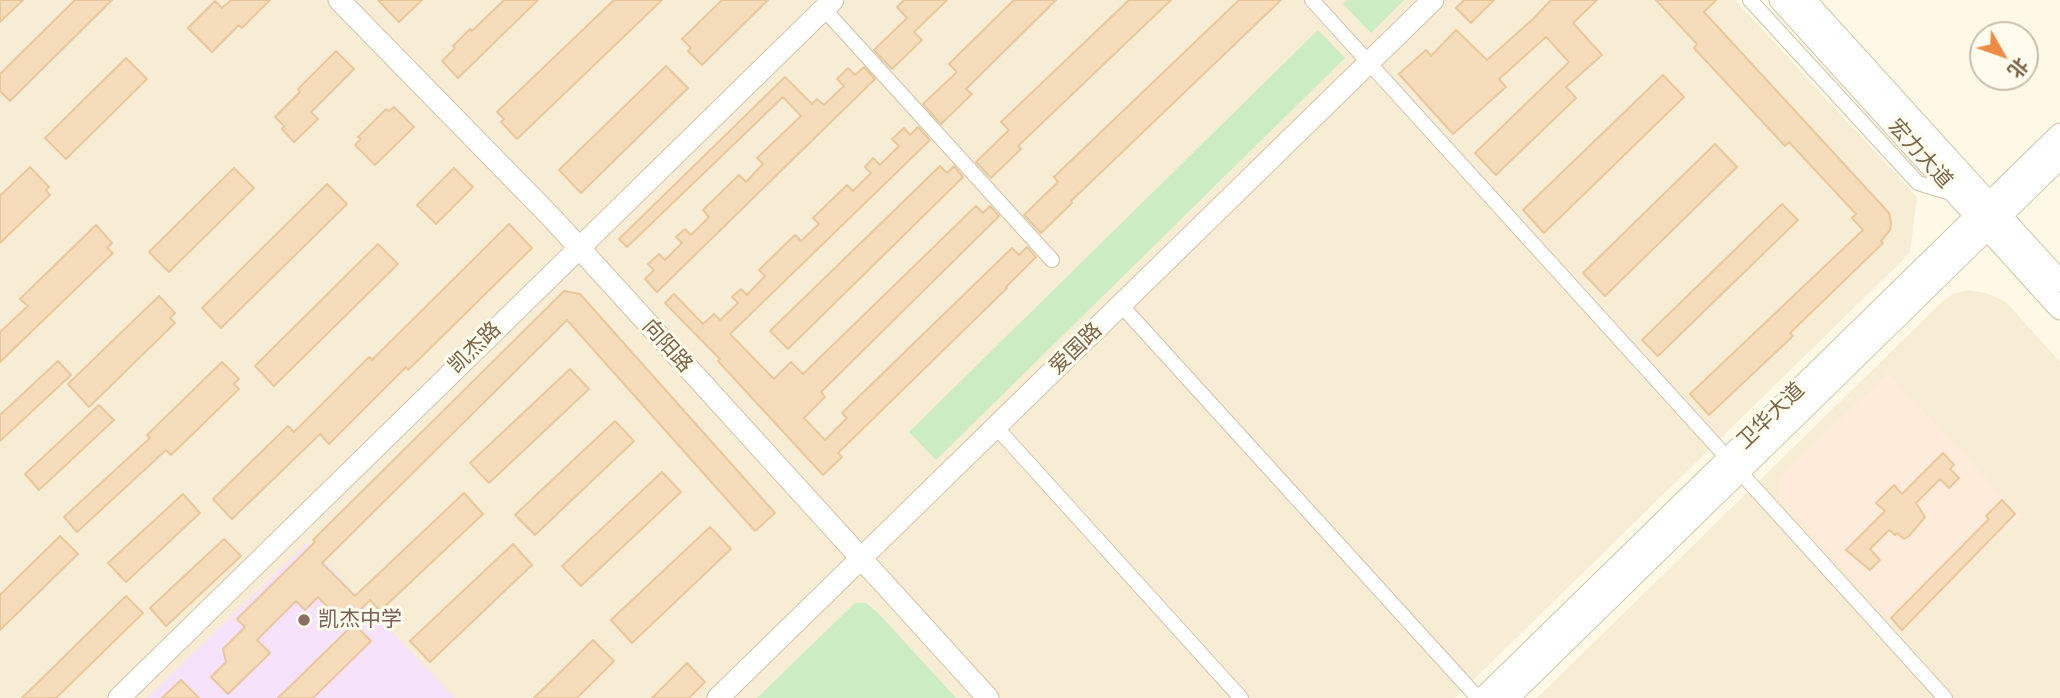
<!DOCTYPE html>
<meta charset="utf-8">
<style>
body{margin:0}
#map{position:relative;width:2060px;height:698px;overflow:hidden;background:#fdf9e6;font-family:"IBM Plex Sans","Noto Sans SC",sans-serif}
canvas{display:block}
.north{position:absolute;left:1969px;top:21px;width:70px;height:70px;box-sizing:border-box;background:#fffced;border:2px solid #c9bfab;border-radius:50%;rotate:130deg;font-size:19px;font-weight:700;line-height:28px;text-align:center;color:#796349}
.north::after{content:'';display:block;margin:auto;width:24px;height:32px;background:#ee8b45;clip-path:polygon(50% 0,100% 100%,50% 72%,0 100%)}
</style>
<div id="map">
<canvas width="2060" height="698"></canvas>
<div class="north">北</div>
</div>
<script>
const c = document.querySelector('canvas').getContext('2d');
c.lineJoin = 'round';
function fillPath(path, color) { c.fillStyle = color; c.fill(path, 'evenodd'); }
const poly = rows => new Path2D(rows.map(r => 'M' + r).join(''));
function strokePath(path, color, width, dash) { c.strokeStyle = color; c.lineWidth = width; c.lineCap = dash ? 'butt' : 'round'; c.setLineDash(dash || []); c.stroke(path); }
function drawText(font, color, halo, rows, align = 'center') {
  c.font = font + ' "IBM Plex Sans","Noto Sans SC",sans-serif'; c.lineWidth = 6; c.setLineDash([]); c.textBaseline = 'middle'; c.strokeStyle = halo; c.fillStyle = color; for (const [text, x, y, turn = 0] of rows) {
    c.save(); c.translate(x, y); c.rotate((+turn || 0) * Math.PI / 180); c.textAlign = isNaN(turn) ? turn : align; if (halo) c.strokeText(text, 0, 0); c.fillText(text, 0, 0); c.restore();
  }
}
const residential = poly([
 [0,0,1735,0,1917,197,1910,253,1455,698,0,698],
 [1968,290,1986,293,2006,302,2060,362,2060,698,1537,698,1943,301,1953,294]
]);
const commercial = poly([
 [1888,372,2021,516,1902,633,1778,498,1778,480]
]);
const education = poly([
 [307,543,455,698,147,698]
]);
const green = poly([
 [1347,0,1404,0,1371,33,1343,4],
 [1318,30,1345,58,936,460,909,432],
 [855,603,866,603,879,614,956,698,757,698]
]);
const building = poly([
 [0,0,23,0,0,22,0,0],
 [75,0,112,0,10,101,0,91,0,74,75,0],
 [231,0,270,0,242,28,239,25,212,52,188,28,215,1,222,8,231,0],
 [378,0,422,0,399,22,378,0],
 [504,0,538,0,458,78,442,61,455,48,453,46,470,29,472,31,504,0],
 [614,0,662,0,517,139,501,122,504,119,497,112,614,0],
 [722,0,768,0,702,65,688,51,691,48,682,39,722,0],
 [904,0,947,0,914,32,922,40,892,69,874,50,907,18,897,7,904,0],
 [1014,0,1056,0,966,89,972,94,941,124,923,104,957,72,949,64,1014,0],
 [1129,0,1171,0,1018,146,1021,149,991,178,976,162,1009,130,1001,122,1129,0],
 [1239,0,1281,0,1071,201,1072,203,1041,233,1024,215,1058,182,1054,177,1239,0],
 [1464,0,1494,0,1471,23,1456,8,1464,0],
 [1551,0,1597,0,1573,23,1602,55,1566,87,1576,98,1496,175,1475,153,1569,62,1546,37,1499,79,1506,87,1453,134,1399,74,1426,50,1431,56,1456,30,1487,60,1533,19,1551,0],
 [1656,0,1716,0,1704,12,1889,213,1891,223,1890,230,1881,241,1883,243,1790,333,1793,336,1709,415,1690,394,1863,230,1852,218,1856,214,1789,142,1785,146,1694,48,1697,44,1656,0],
 [336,51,354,69,311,112,318,119,294,142,282,129,284,126,275,117,300,92,298,89,336,51],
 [126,58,147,79,66,159,45,138,126,58],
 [666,66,688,88,581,193,559,170,666,66],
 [864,67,875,79,657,292,645,279,654,270,648,264,659,254,665,260,682,243,676,237,685,229,691,235,709,217,703,210,739,175,746,182,763,164,757,158,801,116,783,97,627,247,619,239,785,77,812,104,817,99,824,105,844,86,837,79,848,68,855,75,864,67],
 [1663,75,1684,97,1544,233,1523,210,1663,75],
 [394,107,414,127,375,165,355,145,361,139,358,137,386,109,389,111,394,107],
 [918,127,930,140,730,334,774,379,791,362,803,374,976,206,983,213,990,206,999,216,821,392,825,397,804,418,825,440,847,418,842,413,1012,248,1019,255,1027,247,1036,257,1006,287,1007,288,838,453,842,457,823,475,718,361,720,359,665,303,674,294,703,324,714,314,720,320,738,303,732,297,741,289,747,295,765,276,759,270,795,235,801,241,819,224,813,218,847,185,853,191,871,173,865,167,873,158,880,165,899,146,892,139,904,128,910,135,918,127],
 [1715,144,1737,167,1605,296,1583,273,1715,144],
 [940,166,947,173,954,166,963,177,788,349,770,331,940,166],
 [30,167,49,187,46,190,50,195,0,243,0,196,30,167],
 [234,168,254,188,169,272,149,252,234,168],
 [454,168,473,187,436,224,417,205,454,168],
 [327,184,347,204,221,328,202,308,327,184],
 [1782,204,1798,220,1658,356,1642,340,1782,204],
 [509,224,532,248,408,370,406,367,329,444,320,434,232,519,213,499,288,426,294,432,369,357,372,360,509,224],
 [96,225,112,243,107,248,113,253,0,362,0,332,28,306,20,299,96,225],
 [378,244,398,264,274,386,255,366,378,244],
 [564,291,580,294,775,513,755,531,567,320,322,563,355,596,464,493,483,514,380,611,370,600,345,625,318,597,305,610,296,601,257,640,270,653,228,694,211,677,226,662,223,649,245,627,237,619,315,542,313,540,564,291],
 [159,296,175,313,170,318,175,323,89,407,68,384,159,296],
 [58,361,71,375,0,441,0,415,58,361],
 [222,362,239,379,234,384,239,389,171,455,166,450,77,532,64,517,150,438,147,435,222,362],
 [570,369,589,389,489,483,470,463,570,369],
 [99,405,114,420,39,490,25,474,99,405],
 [615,421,634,441,535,535,515,515,615,421],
 [1943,453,1954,465,1950,469,1959,478,1949,488,1940,479,1916,503,1925,517,1909,536,1904,539,1897,533,1895,535,1889,530,1870,549,1880,560,1870,570,1846,550,1885,511,1876,503,1894,485,1902,494,1943,453],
 [662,472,681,492,581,586,562,566,662,472],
 [183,494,200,513,126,582,108,563,183,494],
 [2002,500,2015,514,1902,630,1891,618,1989,519,1986,516,2002,500],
 [710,527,731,549,632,643,611,620,710,527],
 [60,536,78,554,0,630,0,595,60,536],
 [224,539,241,556,166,626,150,608,224,539],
 [513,544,532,565,430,662,410,641,513,544],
 [126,596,143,613,56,698,22,698,126,596],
 [354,624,371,641,313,698,278,698,354,624],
 [593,640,614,661,577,698,534,698,593,640],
 [687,663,705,682,689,698,652,698,687,663],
 [181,680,199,698,162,698,181,680]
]);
const street = poly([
 [1312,0,1945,698],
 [1750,0,1918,183,1954,194],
 [824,9,1052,260],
 [1121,305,1478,698],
 [996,427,1241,698]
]);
const secondary = poly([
 [339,0,553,219,988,698],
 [1780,0,2060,309],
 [1805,0,2060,281],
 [119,698,833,0],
 [718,698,1433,0],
 [1483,698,2060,134],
 [1508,698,2060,158]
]);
const markers = [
 [304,620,7,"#8d6e63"]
];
const streetNames = [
 ["宏力大道",1920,154,48],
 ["向阳路",667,346,48],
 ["凯杰路",475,348,-44],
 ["爱国路",1076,349,-44],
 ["卫华大道",1771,416,-44]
];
const educationNames = [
 ["凯杰中学",318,620]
];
fillPath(residential, '#f6edd4');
fillPath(commercial, '#feebd9');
fillPath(education, '#f6e2fa');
fillPath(green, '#ccecc3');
fillPath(building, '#f5ddbc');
strokePath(building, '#e8c89b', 2);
strokePath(street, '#d0c2ab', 16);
strokePath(secondary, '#d3c4a8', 23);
strokePath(street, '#fff', 14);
strokePath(secondary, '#fff', 21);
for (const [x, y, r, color] of markers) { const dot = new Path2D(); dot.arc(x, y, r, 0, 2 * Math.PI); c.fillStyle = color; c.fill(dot); strokePath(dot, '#fffced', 2.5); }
drawText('21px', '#796349', '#fffced', streetNames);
drawText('21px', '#785e54', '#fffced', educationNames, 'left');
</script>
